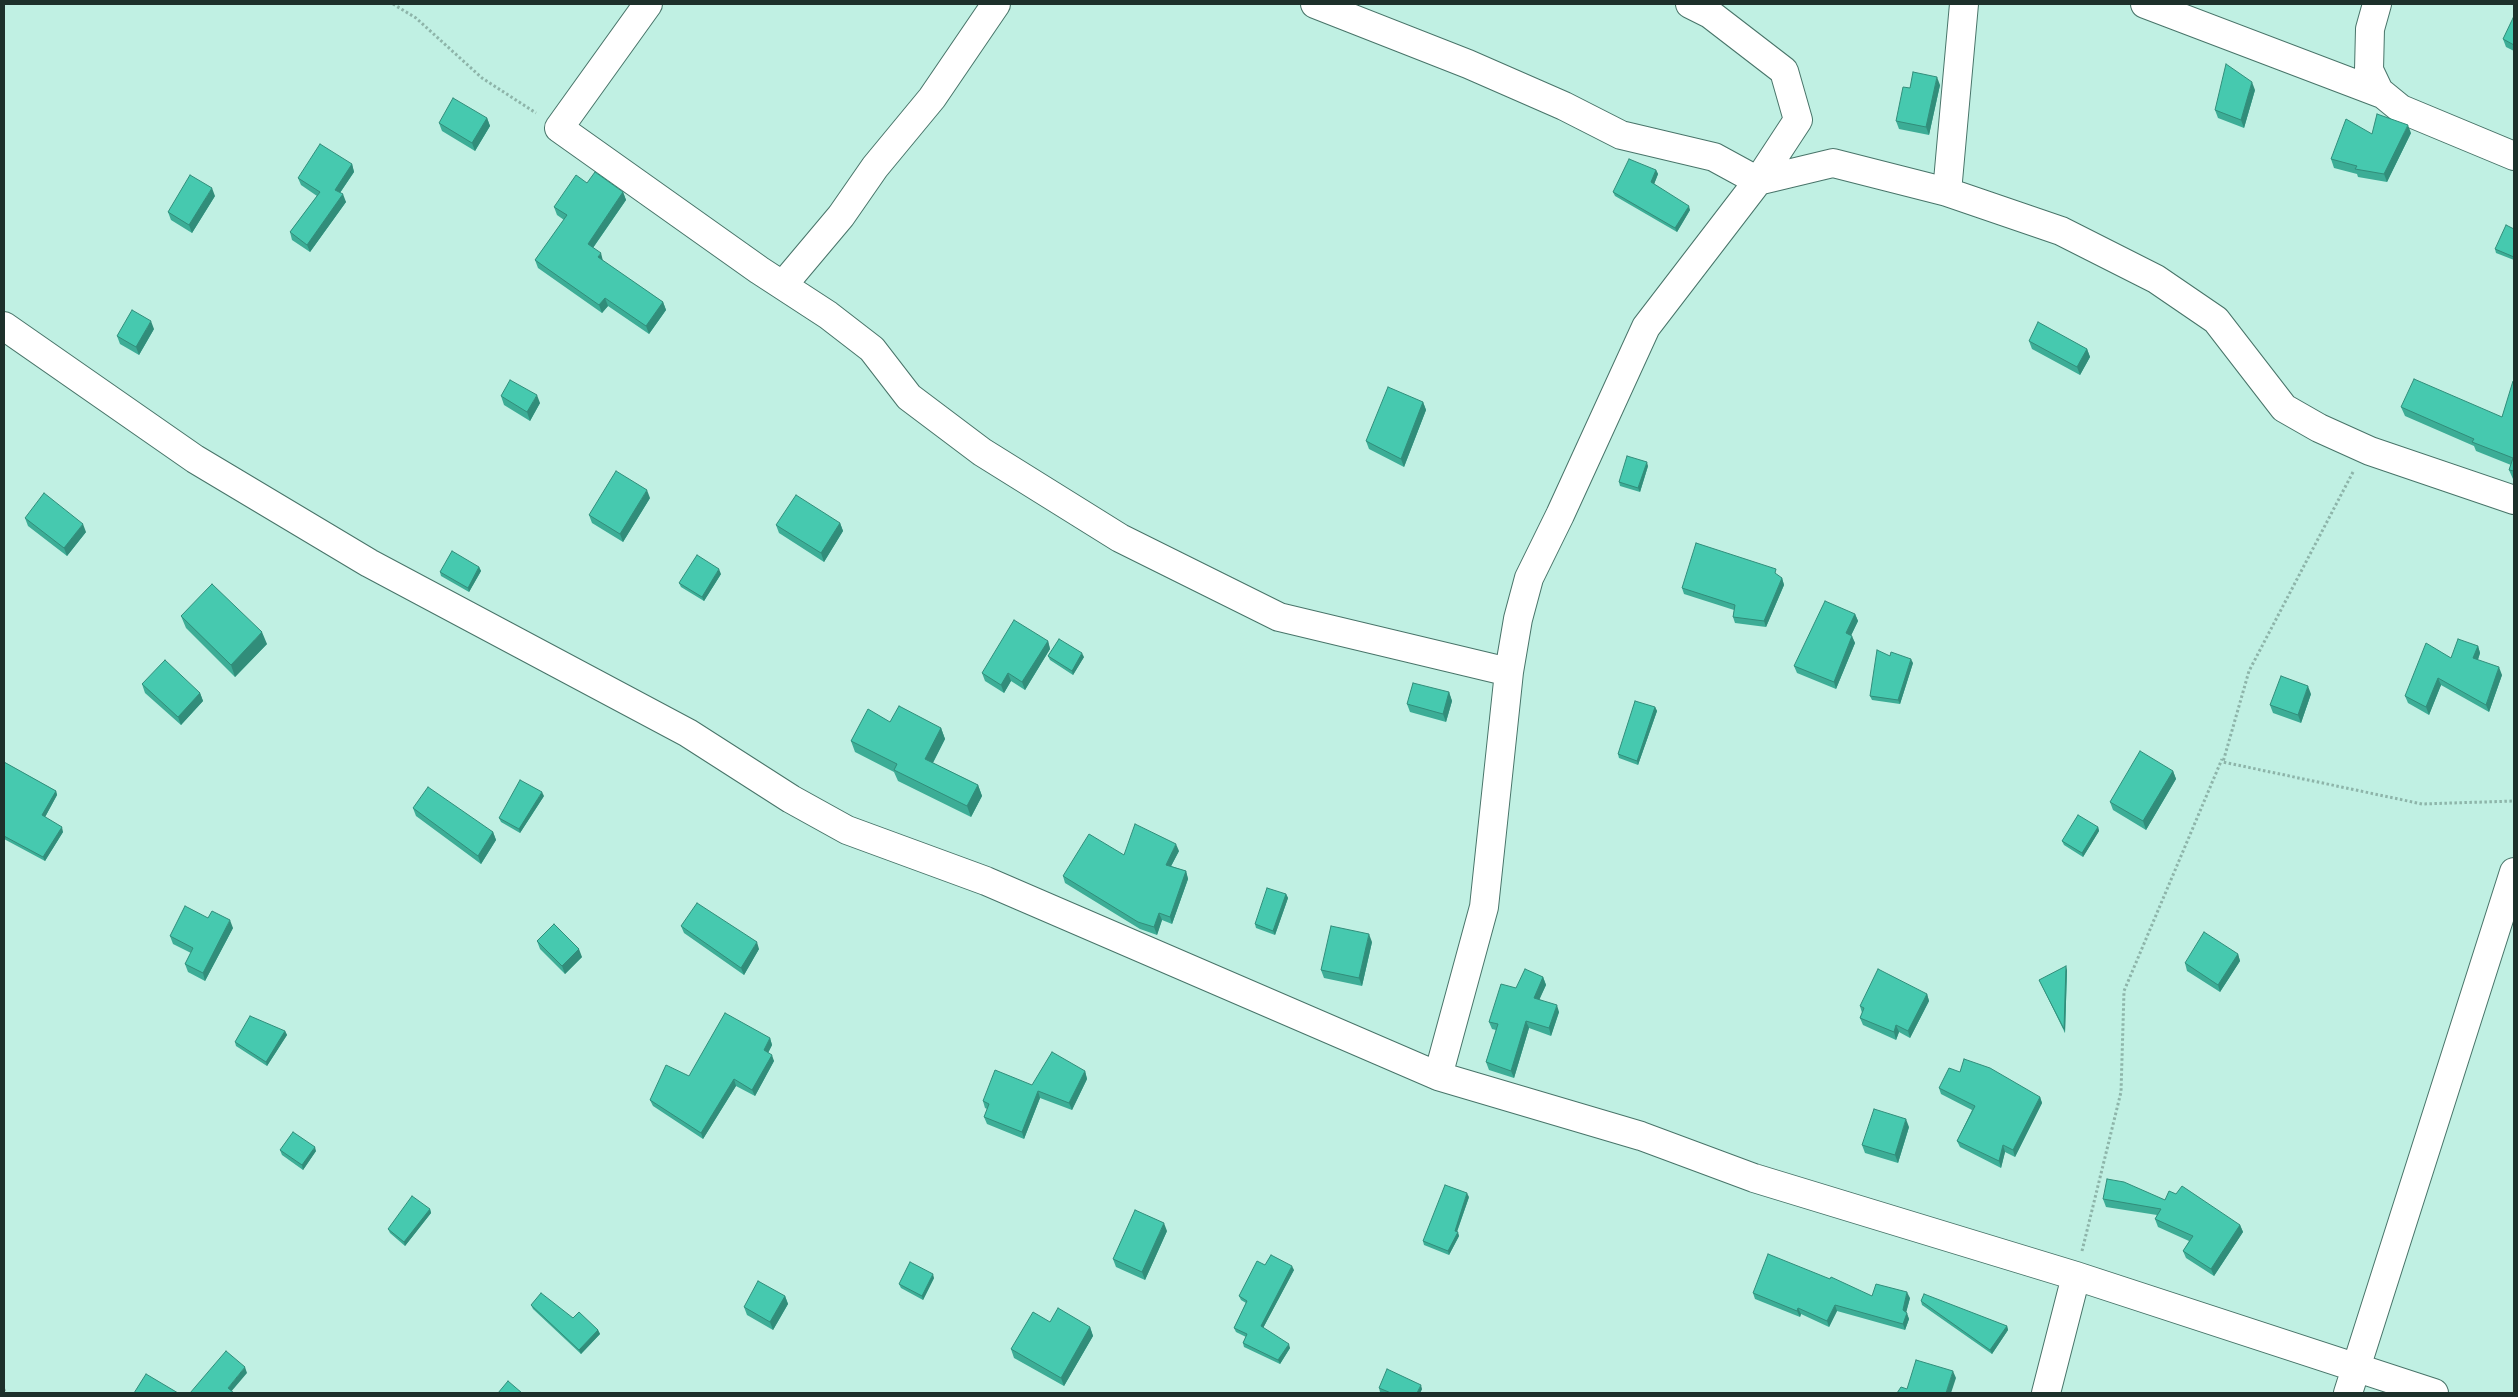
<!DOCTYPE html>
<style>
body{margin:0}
#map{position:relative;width:2518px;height:1397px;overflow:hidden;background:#c0f0e3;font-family:"Nunito Sans",sans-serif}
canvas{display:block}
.frame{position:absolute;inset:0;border:5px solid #1d302b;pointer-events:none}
</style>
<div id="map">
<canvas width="2518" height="1397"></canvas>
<div class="frame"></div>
</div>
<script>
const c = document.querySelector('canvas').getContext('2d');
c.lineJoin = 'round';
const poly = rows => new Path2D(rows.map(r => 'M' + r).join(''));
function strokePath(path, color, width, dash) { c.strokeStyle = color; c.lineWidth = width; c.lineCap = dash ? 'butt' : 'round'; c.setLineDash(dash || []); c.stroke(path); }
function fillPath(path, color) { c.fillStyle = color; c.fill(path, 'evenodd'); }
const path = poly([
 [393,4,416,18,482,78,536,113],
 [2353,472,2249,671,2223,762,2422,804,2514,801],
 [2082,1251,2121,1092,2124,991,2222,759],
 [4,1389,5,1393]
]);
const minor = poly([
 [648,4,559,128,759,270,828,315,872,349,909,397,982,452,1120,538,1279,617,1509,672],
 [1315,4,1468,64,1564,106,1621,135,1714,157,1758,181,1646,327,1560,515,1529,578,1518,619,1509,672,1484,907,1438,1076],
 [1690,4,1710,14,1784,71,1798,120,1758,181,1833,163,1947,192,2061,231,2156,279,2216,320,2284,408,2319,428,2370,451,2514,500],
 [2145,4,2382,94],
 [2377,4,2370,29,2369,70,2379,91,2401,109,2514,156],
 [1947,192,1964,4],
 [783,285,841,216,875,167,932,98,996,4],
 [4,326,195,459,369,563,688,733,791,799,847,830,986,881,1438,1076,1641,1136,1754,1178,2076,1276,2434,1393],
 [2046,1393,2076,1276],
 [2348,1393,2514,872]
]);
const wall = poly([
 [2514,18,2514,51,2506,47,2503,39],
 [1940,85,1929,135,1899,129,1896,121,1910,88],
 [2255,90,2244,128,2218,118,2215,110],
 [487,118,490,126,475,151,442,131,439,123],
 [2411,133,2387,182,2358,177,2357,174,2334,168,2331,159,2372,134],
 [352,164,354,172,340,193,346,202,310,252,292,240,290,232,317,196,301,185,298,178],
 [1656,170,1658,174,1654,184,1690,210,1677,232,1615,196,1613,192],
 [587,183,623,192,626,200,593,248,603,261,663,302,666,310,649,334,608,306,602,313,538,268,535,260,564,220,557,215,554,207],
 [215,196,192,233,171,220,168,212],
 [2514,229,2514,260,2496,253,2495,249],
 [154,329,139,355,120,344,117,336],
 [2029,341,2087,349,2090,357,2080,375,2032,349],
 [2514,381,2514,479,2513,479,2509,470,2511,465,2476,451,2474,446,2405,416,2401,407,2502,417],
 [501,396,540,403,530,421,504,405],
 [1423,402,1426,410,1404,467,1369,449,1366,441],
 [1648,466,1640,492,1620,486,1619,482],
 [650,498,623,542,592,523,589,515],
 [25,518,86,532,67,556,28,526],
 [840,523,843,531,824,562,779,533,776,525],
 [479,567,481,571,469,592,441,576,440,572],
 [721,574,704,601,681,587,679,583],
 [1778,576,1782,578,1784,585,1766,627,1735,623,1733,617,1734,610,1684,594,1682,588],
 [1855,614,1858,621,1851,635,1855,643,1836,689,1797,673,1794,666],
 [181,616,267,644,235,677,186,628],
 [1048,641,1050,649,1025,690,1011,681,1004,693,985,681,982,673],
 [2478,646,2480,653,2478,660,2502,675,2489,712,2441,685,2429,715,2408,703,2405,696,2451,658],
 [1048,656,1084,657,1073,675,1050,660],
 [1890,656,1913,663,1900,704,1872,700,1870,696],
 [142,684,200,693,203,701,181,725,145,693],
 [1449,692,1452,701,1446,722,1410,712,1407,704],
 [2311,694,2301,723,2273,713,2270,705],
 [1655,707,1657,711,1638,765,1619,758,1618,754],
 [890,722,941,728,945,739,933,763,978,785,982,796,971,817,898,781,894,772,855,752,851,741],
 [4,762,56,791,57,795,45,817,63,832,45,861,4,839],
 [2173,771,2176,779,2146,830,2113,810,2110,802],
 [544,796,520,833,501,822,499,818],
 [413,808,493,832,496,840,481,864,416,816],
 [2098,827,2099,831,2083,857,2064,845,2062,841],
 [1179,851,1171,866,1186,871,1188,879,1172,924,1162,920,1157,935,1140,929,1065,883,1063,876,1124,855],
 [1286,894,1288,898,1275,935,1256,928,1255,924],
 [208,918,233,928,205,981,188,972,185,964,191,953,173,944,170,936],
 [681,926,759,949,744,975,684,933],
 [537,941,582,957,565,974,540,949],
 [1372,942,1362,986,1324,978,1321,970],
 [2238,954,2240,961,2220,992,2187,971,2185,963],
 [2067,970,2065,1033,2039,980],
 [1543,977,1546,985,1539,999,1559,1012,1551,1036,1529,1028,1514,1078,1489,1070,1486,1062,1496,1030,1492,1029,1489,1022,1516,988],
 [1927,994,1929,1001,1910,1038,1899,1032,1896,1040,1863,1025,1860,1018,1862,1013,1860,1006],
 [285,1031,287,1035,267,1066,236,1046,235,1042],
 [770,1038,772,1045,768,1053,774,1061,755,1096,736,1086,703,1139,653,1106,650,1100,689,1076],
 [1085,1071,1087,1079,1072,1110,1040,1098,1024,1139,987,1124,984,1117,987,1109,985,1108,983,1101,1032,1085],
 [1939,1088,2040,1097,2042,1103,2015,1157,2005,1152,2001,1168,1960,1147,1957,1141,1972,1110,1941,1094],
 [1909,1127,1898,1163,1865,1153,1862,1145],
 [280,1150,316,1151,303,1170,282,1155],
 [1469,1197,1457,1232,1459,1236,1449,1255,1424,1245,1423,1241],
 [2103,1199,2165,1200,2240,1225,2243,1232,2214,1276,2186,1258,2183,1251,2189,1241,2158,1227,2155,1219,2157,1215,2106,1207],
 [430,1209,431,1213,405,1246,390,1233,388,1229],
 [1167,1231,1145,1280,1116,1267,1113,1259],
 [1265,1265,1294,1270,1263,1328,1290,1348,1280,1364,1244,1347,1243,1343,1246,1337,1236,1332,1234,1328,1246,1303,1241,1300,1239,1296],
 [934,1278,923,1300,901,1288,899,1284],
 [1753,1293,1872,1296,1910,1298,1906,1312,1909,1319,1905,1330,1837,1311,1829,1327,1801,1314,1800,1317,1755,1299],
 [785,1296,788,1304,773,1330,747,1315,744,1307],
 [1921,1301,2007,1326,2008,1330,1992,1354,1922,1305],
 [531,1305,573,1318,598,1330,600,1334,581,1354,533,1309],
 [1090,1327,1093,1336,1064,1386,1014,1358,1011,1349],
 [1379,1388,1422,1389,1420,1393,1384,1393,1380,1392]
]);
const shadedWall = poly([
 [1937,77,1940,85,1929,135,1926,127],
 [2252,82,2255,90,2244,128,2241,120],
 [487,118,490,126,475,151,472,143],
 [2408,125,2411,133,2387,182,2384,174],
 [352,164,354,172,337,197,335,190],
 [1656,170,1658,174,1653,187,1651,182],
 [212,188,215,196,192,233,189,225],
 [623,192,626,200,590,252,588,244],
 [343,194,346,202,310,252,307,245],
 [1689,206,1690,210,1677,232,1675,228],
 [601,253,603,261,598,257],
 [605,298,608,306,602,313,599,305],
 [663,302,666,310,649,334,646,326],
 [151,321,154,329,139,355,136,347],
 [2087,349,2090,357,2080,375,2077,367],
 [537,395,540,403,530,421,527,412],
 [1423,402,1426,410,1404,467,1401,459],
 [1647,462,1648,466,1640,492,1638,488],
 [647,490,650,498,623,542,620,534],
 [840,523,843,531,824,562,821,553],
 [83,524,86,532,67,556,64,548],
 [479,567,481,571,469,592,468,588],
 [719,569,721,574,704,601,702,597],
 [1782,578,1784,585,1766,627,1764,621],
 [1855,614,1858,621,1849,640,1846,633],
 [262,632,267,644,235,677,231,665],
 [1852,636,1855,643,1836,689,1834,682],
 [1048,641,1050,649,1025,690,1022,682],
 [2478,646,2480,653,2476,665,2473,658],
 [1082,653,1084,657,1073,675,1072,671],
 [1911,659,1913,663,1900,704,1898,700],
 [2499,667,2502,675,2489,712,2486,705],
 [1008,673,1011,681,1004,693,1001,685],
 [2438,678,2441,685,2429,715,2426,707],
 [2308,686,2311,694,2301,723,2298,715],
 [1449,692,1452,701,1446,722,1443,714],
 [200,693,203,701,181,725,178,717],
 [1655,707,1657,711,1638,765,1637,761],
 [941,728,945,739,929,770,925,759],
 [2173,771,2176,779,2146,830,2143,821],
 [978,785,982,796,971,817,967,806],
 [56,791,57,795,44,819,42,815],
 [542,792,544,796,520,833,519,829],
 [62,827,63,832,45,861,43,857],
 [2098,827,2099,831,2083,857,2082,853],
 [493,832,496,840,481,864,478,856],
 [1176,844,1179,851,1168,872,1166,865],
 [1186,871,1188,879,1172,924,1170,917],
 [1286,894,1288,898,1275,935,1273,931],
 [1159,913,1162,920,1157,935,1154,927],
 [230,920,233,928,205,981,203,973],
 [1369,934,1372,942,1362,986,1359,978],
 [757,942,759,949,744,975,741,968],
 [579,949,582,957,565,974,562,966],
 [2238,954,2240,961,2220,992,2218,985],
 [2066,966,2067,970,2065,1033,2064,1029],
 [1543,977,1546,985,1537,1005,1534,998],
 [1927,994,1929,1001,1910,1038,1908,1031],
 [1557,1005,1559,1012,1551,1036,1549,1028],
 [1526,1021,1529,1028,1514,1078,1511,1071],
 [1896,1025,1899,1032,1896,1040,1894,1032],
 [285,1031,287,1035,267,1066,266,1062],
 [770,1038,772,1045,766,1057,764,1050],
 [772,1055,774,1061,755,1096,752,1090],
 [1085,1071,1087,1079,1072,1110,1069,1103],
 [734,1079,736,1086,703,1139,701,1133],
 [1038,1091,1040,1098,1024,1139,1022,1132],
 [2040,1097,2042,1103,2015,1157,2013,1150],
 [1906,1119,1909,1127,1898,1163,1895,1155],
 [2003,1145,2005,1152,2001,1168,1999,1161],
 [315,1147,316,1151,303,1170,302,1165],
 [1467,1193,1469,1197,1456,1234,1458,1232,1459,1236,1449,1255,1448,1251],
 [430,1209,431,1213,405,1246,404,1242],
 [1164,1223,1167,1231,1145,1280,1142,1272],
 [2240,1225,2243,1232,2214,1276,2211,1269],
 [1292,1266,1294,1270,1262,1330,1261,1326],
 [933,1274,934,1278,923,1300,922,1296],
 [1907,1292,1910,1298,1905,1317,1903,1310],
 [785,1296,788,1304,773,1330,770,1322],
 [1835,1305,1837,1311,1829,1327,1827,1321],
 [1798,1308,1801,1314,1800,1317,1797,1311],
 [1907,1313,1909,1319,1905,1330,1903,1324],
 [2007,1326,2008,1330,1992,1354,1990,1350],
 [1090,1327,1093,1336,1064,1386,1061,1378],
 [598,1330,600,1334,581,1354,579,1350],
 [1289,1344,1290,1348,1280,1364,1278,1360],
 [245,1367,247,1373,230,1393,228,1388],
 [1953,1371,1956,1378,1951,1393,1946,1393],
 [1421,1385,1422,1389,1420,1393,1417,1393]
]);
const building = poly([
 [2513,18,2514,18,2514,45,2503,39,2513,18],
 [2226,64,2252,82,2241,120,2215,110,2226,64],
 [1913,72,1937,77,1926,127,1896,121,1903,87,1910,88,1913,72],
 [453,98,487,118,472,143,439,123,453,98],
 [2377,114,2408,125,2384,174,2355,169,2357,166,2331,159,2346,119,2372,134,2377,114],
 [320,144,352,164,335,190,343,194,307,245,290,232,320,192,298,178,320,144],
 [1629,159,1656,170,1651,182,1689,206,1675,228,1613,192,1629,159],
 [595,172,623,192,588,244,601,253,598,257,663,302,646,326,605,298,599,305,535,260,567,215,554,207,576,175,587,183,595,172],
 [190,175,212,188,189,225,168,212,190,175],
 [2506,225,2514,229,2514,257,2495,249,2506,225],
 [132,310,151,321,136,347,117,336,132,310],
 [2038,322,2087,349,2077,367,2029,341,2038,322],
 [2414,379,2502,417,2513,381,2514,381,2514,471,2509,470,2513,458,2472,442,2474,439,2401,407,2414,379],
 [510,380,537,395,527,412,501,396,510,380],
 [1388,387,1423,402,1401,459,1366,441,1388,387],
 [1627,456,1647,462,1638,488,1619,482,1627,456],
 [616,471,647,490,620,534,589,515,616,471],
 [44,493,83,524,64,548,25,518,44,493],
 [796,495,840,523,821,553,776,525,796,495],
 [1696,543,1776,569,1775,573,1782,578,1764,621,1733,617,1735,605,1682,588,1696,543],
 [452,551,479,567,468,588,440,572,452,551],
 [697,555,719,569,702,597,679,583,697,555],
 [212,584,262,632,231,665,181,616,212,584],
 [1825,601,1855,614,1846,633,1852,636,1834,682,1794,666,1825,601],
 [1014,620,1048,641,1022,682,1008,673,1001,685,982,673,1014,620],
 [1059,639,1082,653,1072,671,1048,656,1059,639],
 [2458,639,2478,646,2473,658,2499,667,2486,705,2438,678,2426,707,2405,696,2426,643,2451,658,2458,639],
 [1877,650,1890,656,1891,652,1911,659,1898,700,1870,696,1877,650],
 [165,660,200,693,178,717,142,684,165,660],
 [2281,676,2308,686,2298,715,2270,705,2281,676],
 [1413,683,1449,692,1443,714,1407,704,1413,683],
 [1635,701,1655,707,1637,761,1618,754,1635,701],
 [899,706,941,728,925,759,978,785,967,806,894,770,897,764,851,741,868,709,890,722,899,706],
 [2140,751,2173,771,2143,821,2110,802,2140,751],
 [4,762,56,791,42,815,62,827,43,857,4,836,4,762],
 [520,780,542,792,519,829,499,818,520,780],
 [428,787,493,832,478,856,413,808,428,787],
 [2078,815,2098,827,2082,853,2062,841,2078,815],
 [1135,824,1176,844,1166,865,1186,871,1170,917,1159,913,1154,927,1138,922,1063,876,1089,834,1124,855,1135,824],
 [1267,888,1286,894,1273,931,1255,924,1267,888],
 [697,903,757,942,741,968,681,926,697,903],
 [185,906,208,918,212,911,230,920,203,973,185,964,193,948,170,936,185,906],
 [554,924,579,949,562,966,537,941,554,924],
 [1331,926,1369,934,1359,978,1321,970,1331,926],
 [2204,932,2238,954,2218,985,2185,963,2204,932],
 [2066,966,2064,1029,2039,980,2066,966],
 [1525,969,1543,977,1534,998,1557,1005,1549,1028,1526,1021,1511,1071,1486,1062,1498,1024,1489,1022,1501,984,1516,988,1525,969],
 [1878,969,1927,994,1908,1031,1896,1025,1894,1032,1860,1018,1864,1008,1860,1006,1878,969],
 [725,1013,770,1038,764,1050,772,1055,752,1090,734,1079,701,1133,650,1100,666,1065,689,1076,725,1013],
 [250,1016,285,1031,266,1062,235,1042,250,1016],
 [1052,1052,1085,1071,1069,1103,1038,1091,1022,1132,984,1117,989,1104,983,1101,995,1070,1032,1085,1052,1052],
 [1964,1059,1990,1068,2040,1097,2013,1150,2003,1145,1999,1161,1957,1141,1975,1106,1939,1088,1949,1068,1960,1072,1964,1059],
 [1874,1109,1906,1119,1895,1155,1862,1145,1874,1109],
 [293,1132,315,1147,302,1165,280,1150,293,1132],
 [2107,1179,2124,1182,2165,1200,2169,1191,2176,1194,2182,1186,2240,1225,2211,1269,2183,1251,2193,1236,2155,1219,2161,1209,2103,1199,2107,1179],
 [1445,1185,1467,1193,1455,1231,1458,1232,1448,1251,1423,1241,1445,1185],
 [412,1196,430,1209,404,1242,388,1229,412,1196],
 [1135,1210,1164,1223,1142,1272,1113,1259,1135,1210],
 [1768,1254,1830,1279,1831,1277,1872,1296,1876,1284,1907,1292,1903,1310,1907,1313,1903,1324,1835,1305,1827,1321,1798,1308,1797,1311,1753,1293,1768,1254],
 [1271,1255,1292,1266,1261,1326,1289,1344,1278,1360,1243,1343,1247,1334,1234,1328,1247,1301,1239,1296,1257,1261,1265,1265,1271,1255],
 [910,1262,933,1274,922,1296,899,1284,910,1262],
 [758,1281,785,1296,770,1322,744,1307,758,1281],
 [541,1293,573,1318,579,1312,598,1330,579,1350,531,1305,541,1293],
 [1924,1294,2007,1326,1990,1350,1921,1301,1924,1294],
 [1058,1308,1090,1327,1061,1378,1011,1349,1033,1312,1050,1322,1058,1308],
 [226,1351,245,1367,228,1388,234,1393,190,1393,226,1351],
 [1916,1360,1953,1371,1946,1393,1897,1393,1901,1387,1907,1389,1916,1360],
 [1387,1369,1421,1385,1417,1393,1391,1393,1379,1388,1387,1369],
 [146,1374,178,1393,134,1393,146,1374],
 [508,1381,522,1393,498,1393,508,1381]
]);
strokePath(minor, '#487469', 30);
strokePath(path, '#8db4a9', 3, [2.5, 2.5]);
strokePath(minor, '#fff', 28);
fillPath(wall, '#3cad96');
fillPath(shadedWall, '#318d7a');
fillPath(building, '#46c9af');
strokePath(building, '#318d7a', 1);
</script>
